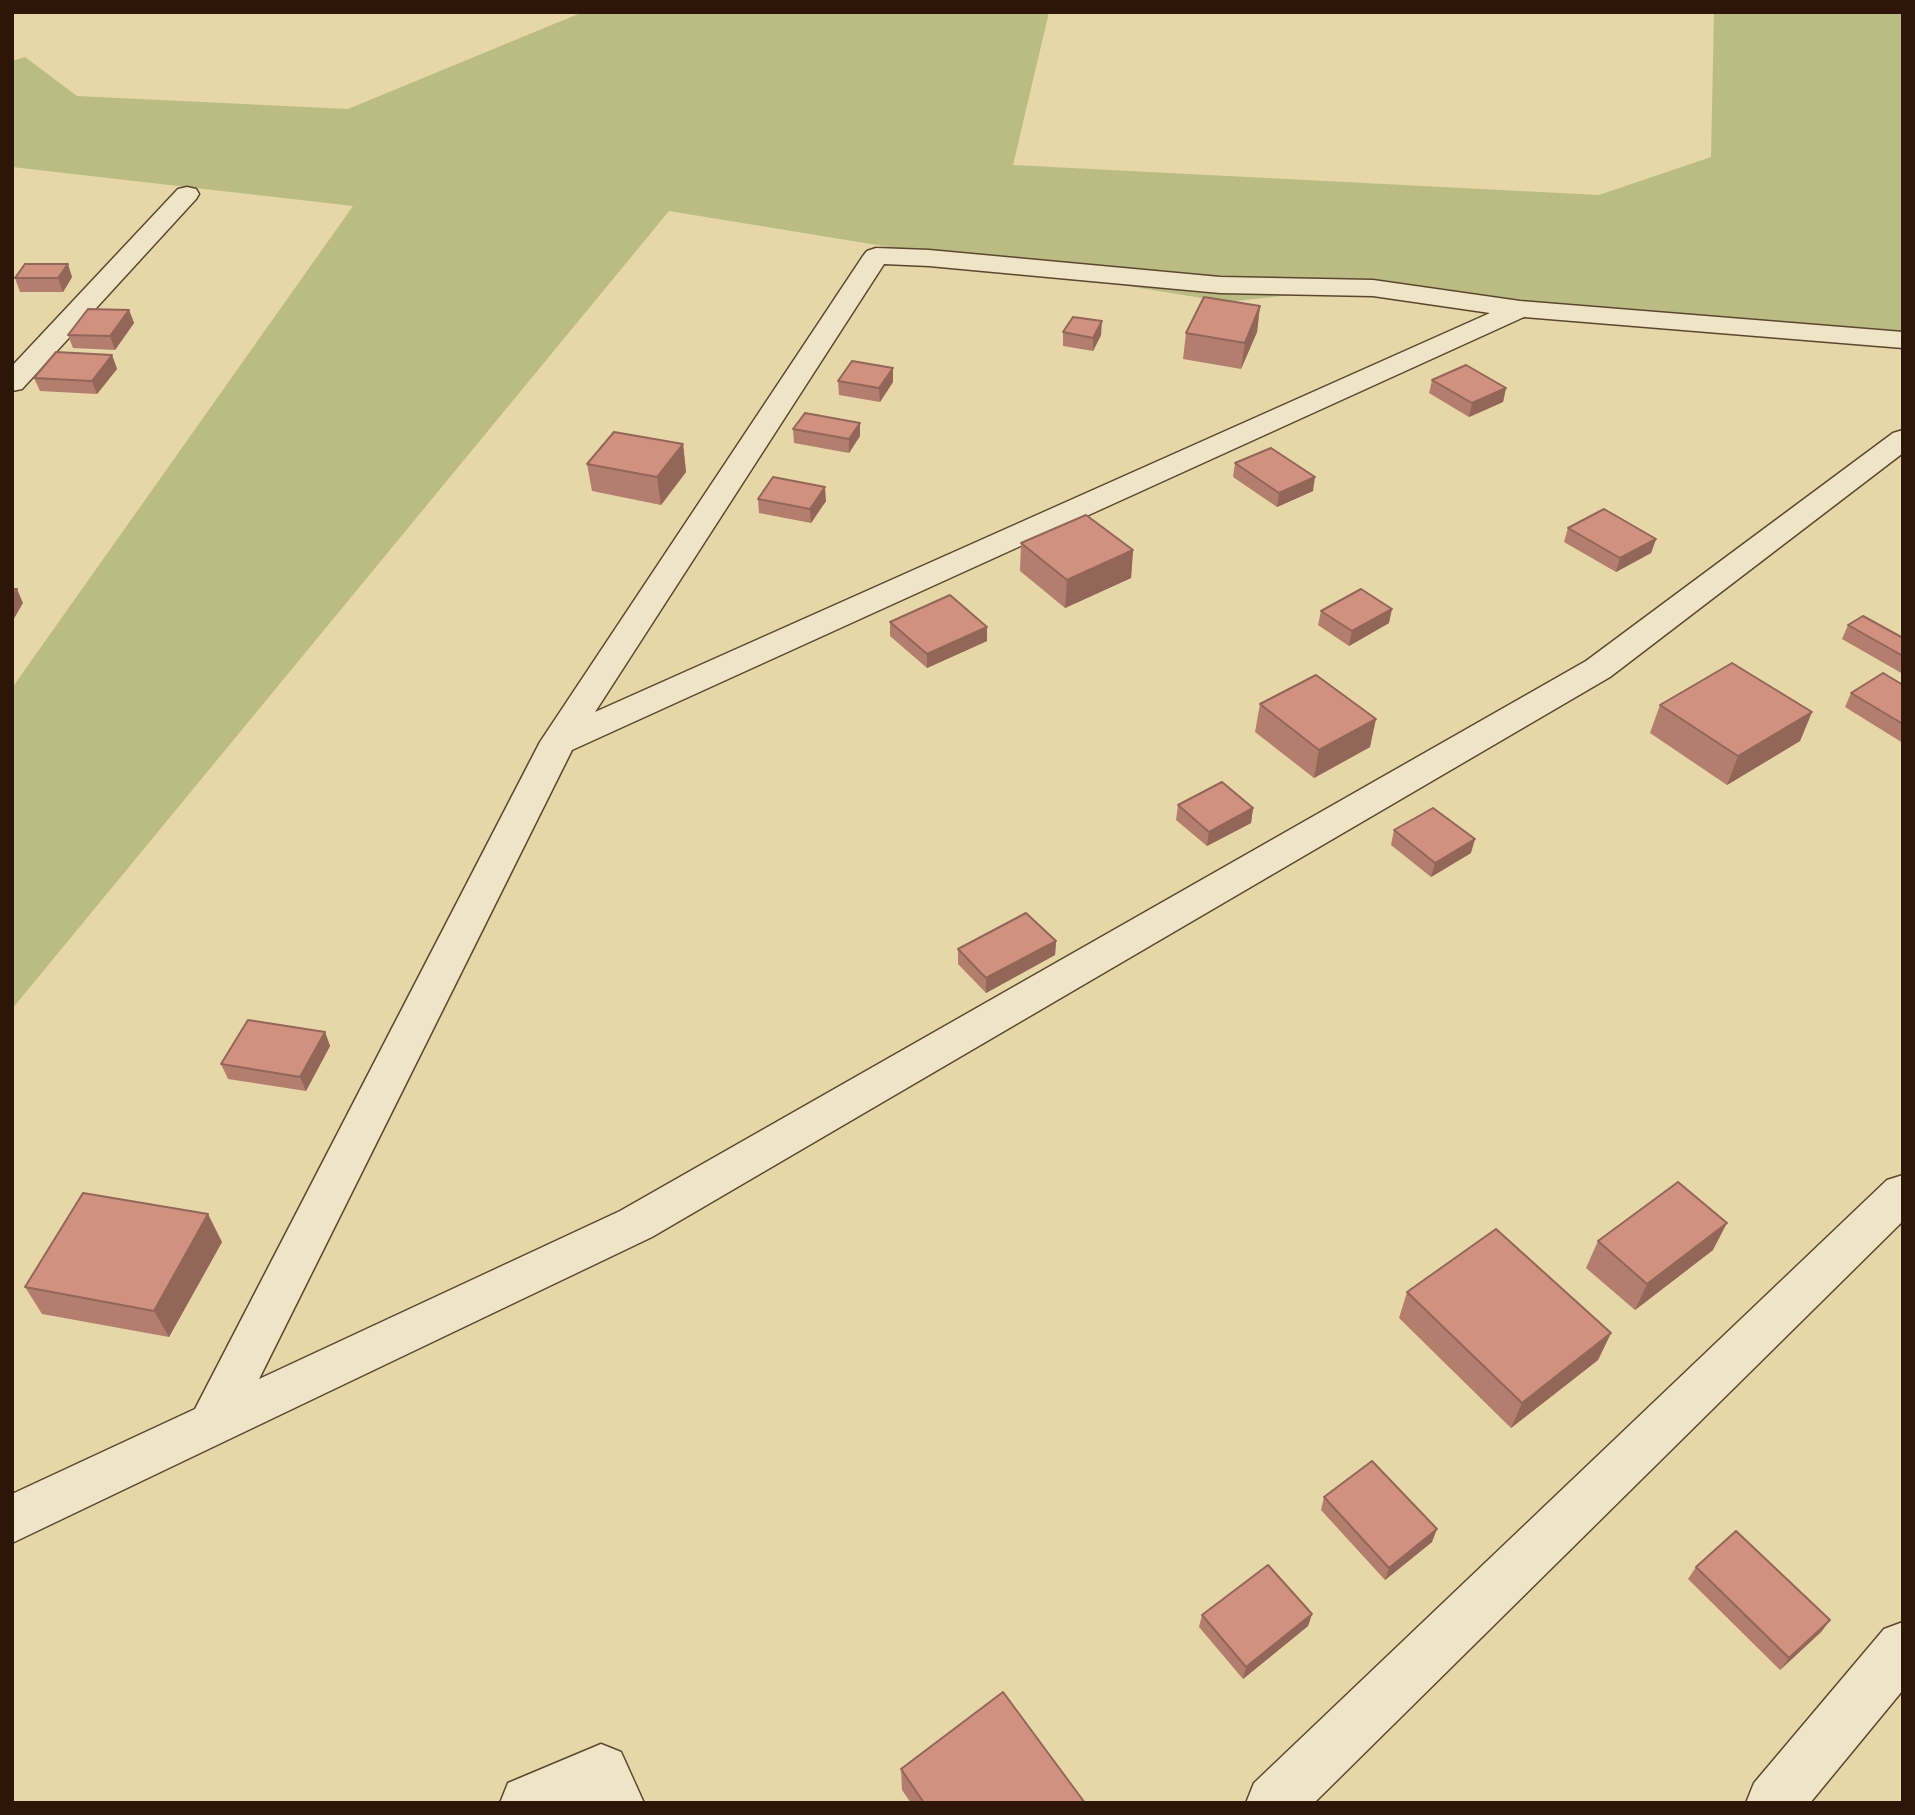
<!DOCTYPE html>
<style>
body{margin:0}
#map{position:relative;width:1915px;height:1815px;overflow:hidden;background:#e7d6a8;font-family:"IM FELL French Canon",serif}
canvas{display:block}
.frame{position:absolute;inset:0;border:14px solid #2d1607;pointer-events:none}
</style>
<div id="map">
<canvas width="1915" height="1815"></canvas>
<div class="frame"></div>
</div>
<script>
const c = document.querySelector('canvas').getContext('2d');
c.lineJoin = 'round';
function fillPath(path, color) { c.fillStyle = color; c.fill(path, 'evenodd'); }
const poly = rows => new Path2D(rows.map(r => 'M' + r).join(''));
function strokePath(path, color, width, dash) { c.strokeStyle = color; c.lineWidth = width; c.lineCap = dash ? 'butt' : 'round'; c.setLineDash(dash || []); c.stroke(path); }
const green = poly([
 [583,12,1049,12,1013,165,1599,195,1711,157,1714,12,1903,12,1903,331,1641,325,1337,290,1226,302,669,211,12,1009,12,688,353,206,12,167,12,61,25,57,77,96,348,109]
]);
const minor = poly([
 [187,187,196,189,199,194,196,199,22,389,12,391,12,366,178,189,187,187],
 [876,248,929,250,1220,277,1373,280,1520,301,1903,332,1903,348,1524,317,572,750,259,1379,620,1211,1586,661,1893,433,1903,430,1903,453,1610,677,652,1237,12,1543,12,1494,195,1409,540,742,863,256,867,251,876,248],
 [884,264,929,266,1220,293,1373,296,1490,313,595,712,884,264],
 [1903,1175,1903,1221,1314,1803,1246,1803,1254,1783,1887,1180,1903,1175],
 [1903,1622,1903,1690,1810,1803,1746,1803,1754,1783,1884,1629,1903,1622],
 [601,1744,621,1752,644,1803,500,1803,508,1783,601,1744]
]);
const wall = poly([
 [72,277,63,292,20,292,15,278],
 [1260,306,1257,332,1241,369,1183,359,1186,333],
 [129,310,134,323,115,350,73,348,68,335],
 [1063,332,1101,335,1093,351,1063,346],
 [112,355,117,369,97,394,40,391,34,378],
 [893,368,893,382,880,402,839,395,838,381],
 [1432,380,1506,388,1503,402,1469,417,1429,393],
 [793,429,860,436,849,453,794,443],
 [683,444,686,472,661,505,592,491,587,464],
 [1235,463,1313,491,1277,507,1233,477],
 [758,499,826,501,811,523,759,513],
 [1568,528,1656,539,1651,553,1616,572,1564,542],
 [1021,543,1133,550,1131,578,1065,608,1020,571],
 [1321,611,1389,623,1349,646,1318,625],
 [890,622,987,627,987,641,927,668,890,636],
 [1848,625,1903,638,1903,674,1842,639],
 [1903,685,1903,743,1845,707,1851,693],
 [1260,704,1370,747,1314,778,1255,732],
 [1660,705,1812,712,1800,741,1727,785,1650,733],
 [1178,805,1253,808,1251,823,1207,846,1176,820],
 [1394,830,1471,853,1431,877,1391,845],
 [1056,941,1055,955,986,993,958,964,958,949],
 [325,1032,330,1046,306,1091,228,1079,221,1064],
 [1598,1241,1713,1250,1635,1310,1586,1268],
 [222,1242,169,1337,42,1314,25,1287],
 [1407,1292,1611,1333,1598,1360,1511,1428,1399,1318],
 [1324,1497,1432,1542,1385,1580,1321,1510],
 [1696,1567,1830,1620,1821,1632,1780,1670,1688,1579],
 [1312,1614,1308,1626,1243,1679,1199,1627,1202,1615],
 [901,1769,1085,1803,911,1803,902,1790]
]);
const shadedWall = poly([
 [68,264,72,277,63,292,58,278],
 [1260,306,1257,332,1241,369,1245,343],
 [129,310,134,323,115,350,110,336],
 [1102,321,1101,335,1093,351,1093,338],
 [112,355,117,369,97,394,92,381],
 [893,368,893,382,880,402,879,388],
 [1506,388,1503,402,1469,417,1472,403],
 [860,423,860,436,849,453,849,439],
 [683,444,686,472,661,505,657,477],
 [1315,477,1313,491,1277,507,1279,493],
 [825,487,826,501,811,523,810,509],
 [1656,539,1651,553,1616,572,1620,558],
 [1133,550,1131,578,1065,608,1067,580],
 [17,589,23,603,12,622,12,597],
 [1392,609,1389,623,1349,646,1352,631],
 [987,627,987,641,927,668,927,654],
 [1812,712,1800,741,1727,785,1738,756],
 [1376,719,1370,747,1314,778,1319,750],
 [1253,808,1251,823,1207,846,1209,832],
 [1475,839,1471,853,1431,877,1435,863],
 [1056,941,1055,955,986,993,986,978],
 [325,1032,330,1046,306,1091,300,1077],
 [208,1214,222,1242,169,1337,154,1311],
 [1727,1223,1713,1250,1635,1310,1647,1284],
 [1611,1333,1598,1360,1511,1428,1522,1403],
 [1437,1529,1432,1542,1385,1580,1389,1568],
 [1312,1614,1308,1626,1243,1679,1246,1667],
 [1830,1620,1821,1632,1780,1670,1789,1658]
]);
const building = poly([
 [25,264,68,264,58,278,15,278,25,264],
 [1204,297,1260,306,1245,343,1186,333,1204,297],
 [88,309,129,310,110,336,68,335,88,309],
 [1073,317,1102,321,1093,338,1063,332,1073,317],
 [56,352,112,355,92,381,34,378,56,352],
 [852,361,893,368,879,388,838,381,852,361],
 [1466,365,1506,388,1472,403,1432,380,1466,365],
 [805,413,860,423,849,439,793,429,805,413],
 [614,432,683,444,657,477,587,464,614,432],
 [1271,448,1315,477,1279,493,1235,463,1271,448],
 [773,477,825,487,810,509,758,499,773,477],
 [1604,509,1656,539,1620,558,1568,528,1604,509],
 [1086,515,1133,550,1067,580,1021,543,1086,515],
 [12,589,17,589,12,597,12,589],
 [1361,589,1392,609,1352,631,1321,611,1361,589],
 [950,595,987,627,927,654,890,622,950,595],
 [1863,616,1903,638,1903,656,1848,625,1863,616],
 [1732,663,1812,712,1738,756,1660,705,1732,663],
 [1883,673,1903,685,1903,724,1851,693,1883,673],
 [1316,675,1376,719,1319,750,1260,704,1316,675],
 [1222,782,1253,808,1209,832,1178,805,1222,782],
 [1433,808,1475,839,1435,863,1394,830,1433,808],
 [1026,913,1056,941,986,978,958,949,1026,913],
 [248,1020,325,1032,300,1077,221,1064,248,1020],
 [1678,1182,1727,1223,1647,1284,1598,1241,1678,1182],
 [83,1193,208,1214,154,1311,25,1287,83,1193],
 [1496,1229,1611,1333,1522,1403,1407,1292,1496,1229],
 [1372,1461,1437,1529,1389,1568,1324,1497,1372,1461],
 [1736,1531,1830,1620,1789,1658,1696,1567,1736,1531],
 [1268,1565,1312,1614,1246,1667,1202,1615,1268,1565],
 [1003,1692,1085,1803,924,1803,901,1769,1003,1692]
]);
fillPath(green, '#babc84');
strokePath(minor, '#5c462f', 3);
fillPath(minor, '#efe4c6');
fillPath(wall, '#b37e6d');
fillPath(shadedWall, '#926659');
fillPath(building, '#d0927f');
strokePath(building, '#926659', 2);
</script>
